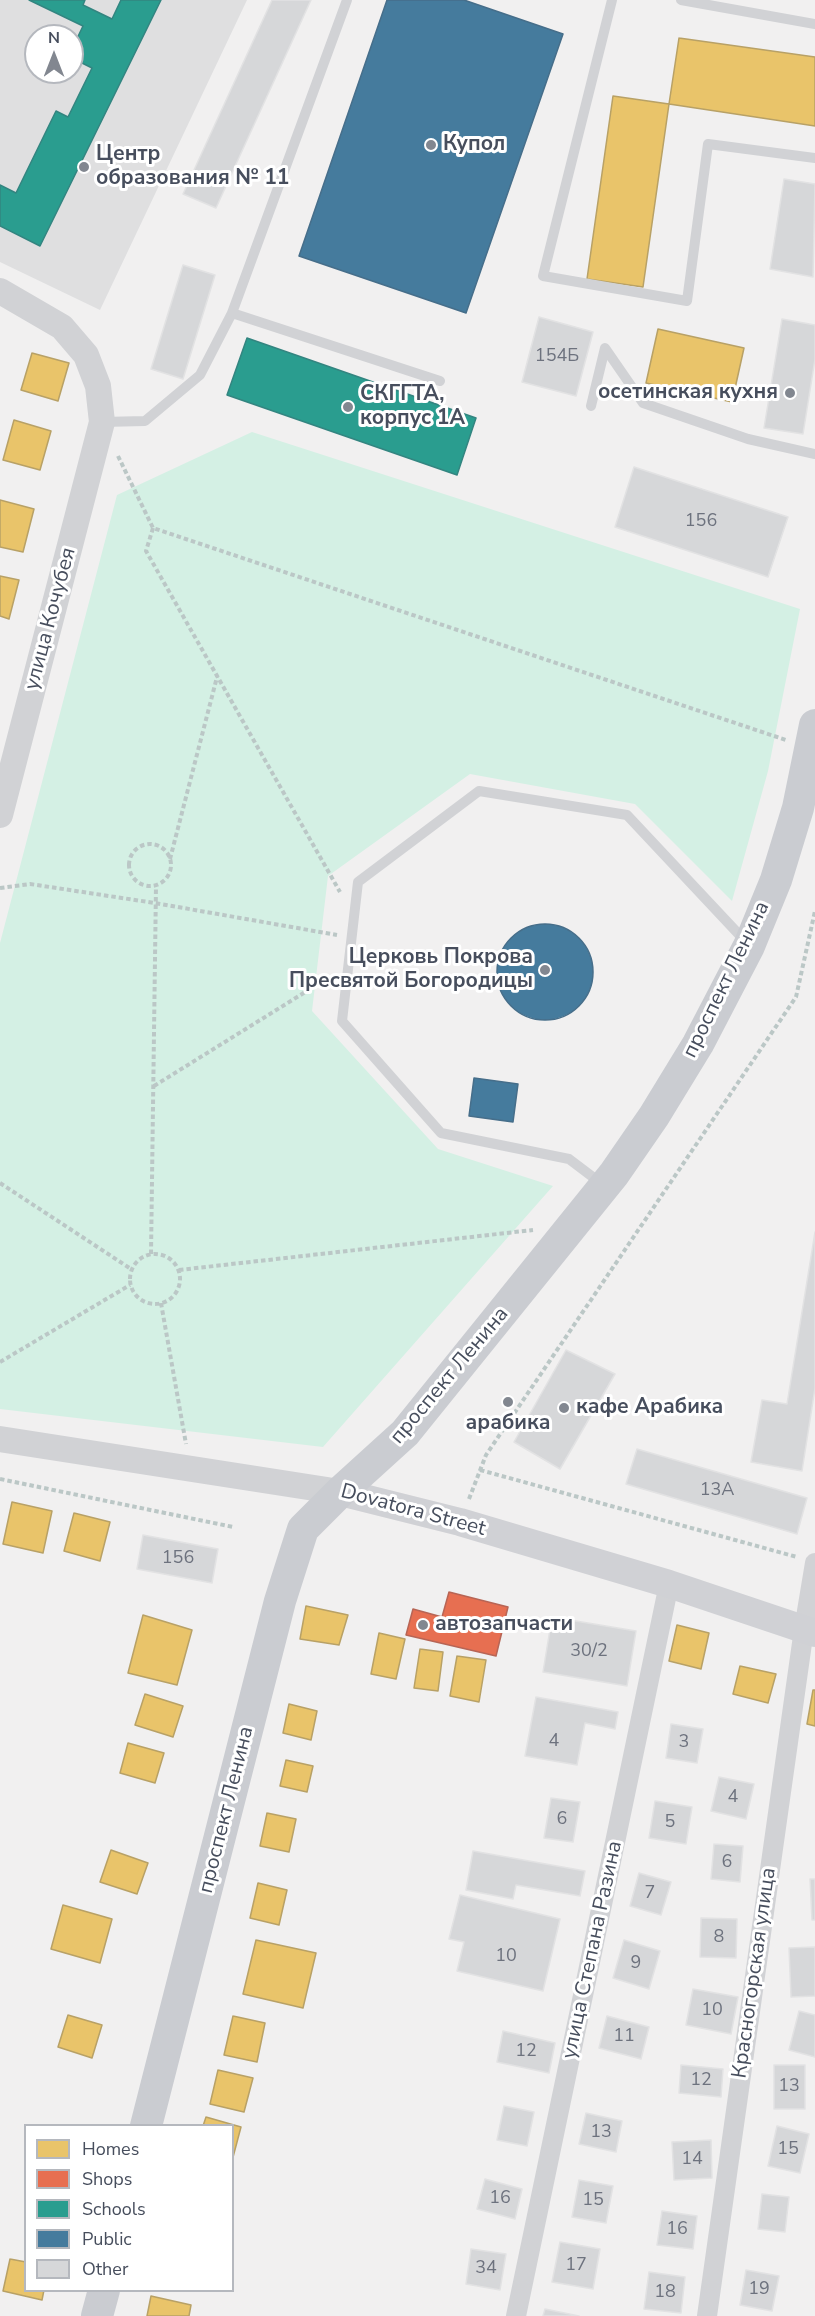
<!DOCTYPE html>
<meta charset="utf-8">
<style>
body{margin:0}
#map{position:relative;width:815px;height:2316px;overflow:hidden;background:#f1f0f0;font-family:"Nunito Sans",sans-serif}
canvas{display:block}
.legend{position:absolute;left:24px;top:2124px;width:210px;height:168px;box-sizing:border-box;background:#fff;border:2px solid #b5b8be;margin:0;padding:8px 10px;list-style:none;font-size:18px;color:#474e5d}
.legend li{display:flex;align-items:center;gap:12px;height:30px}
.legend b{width:30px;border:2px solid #b5b8be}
.north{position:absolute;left:24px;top:24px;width:60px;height:60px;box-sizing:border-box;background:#fff;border:2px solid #b5b8be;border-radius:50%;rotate:0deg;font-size:16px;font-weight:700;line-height:24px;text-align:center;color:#474e5d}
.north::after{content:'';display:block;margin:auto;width:21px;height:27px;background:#828790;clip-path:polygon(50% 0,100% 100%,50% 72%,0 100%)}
</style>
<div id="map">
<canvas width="815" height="2316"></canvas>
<ul class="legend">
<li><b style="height:16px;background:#e9c46a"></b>Homes</li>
<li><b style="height:16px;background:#e76f51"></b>Shops</li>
<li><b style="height:16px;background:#2a9d8f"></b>Schools</li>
<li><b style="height:16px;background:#457b9d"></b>Public</li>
<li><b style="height:16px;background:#d6d7d9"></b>Other</li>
</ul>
<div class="north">N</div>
</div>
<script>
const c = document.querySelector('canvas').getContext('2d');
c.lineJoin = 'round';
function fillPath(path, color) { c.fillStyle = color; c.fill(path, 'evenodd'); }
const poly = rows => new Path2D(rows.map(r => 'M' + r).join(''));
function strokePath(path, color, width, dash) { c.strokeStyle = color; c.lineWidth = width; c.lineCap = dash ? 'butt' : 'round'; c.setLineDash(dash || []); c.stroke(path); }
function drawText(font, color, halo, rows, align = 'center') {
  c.font = font + ' "Nunito Sans",sans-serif'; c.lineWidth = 6; c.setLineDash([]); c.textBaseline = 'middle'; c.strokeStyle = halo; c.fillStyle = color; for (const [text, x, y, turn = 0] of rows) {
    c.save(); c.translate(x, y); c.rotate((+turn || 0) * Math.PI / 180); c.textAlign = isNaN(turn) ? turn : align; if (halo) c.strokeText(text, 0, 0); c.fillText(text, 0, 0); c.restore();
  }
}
const education = poly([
 [0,0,247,0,100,310,0,262],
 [36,36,72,36,72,72,36,72]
]);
const green = poly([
 [252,432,800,609,768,771,732,901,635,804,470,774,328,876,312,1011,438,1149,553,1186,323,1447,0,1409,0,943,117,495]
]);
const homes = poly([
 [679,38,815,57,815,126,669,104,679,38],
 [613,96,669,104,643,287,587,279,613,96],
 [658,329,744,348,732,402,646,383,658,329],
 [32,353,69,363,58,401,21,390,32,353],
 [14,420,51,431,40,470,3,460,14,420],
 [0,500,34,509,23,552,0,547,0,500],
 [0,576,19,580,9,619,0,616,0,576],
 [12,1502,52,1511,43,1553,3,1544,12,1502],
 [74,1513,110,1522,100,1561,64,1551,74,1513],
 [306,1606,348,1615,339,1645,300,1639,306,1606],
 [143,1615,192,1630,177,1685,128,1673,143,1615],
 [677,1625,709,1633,701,1669,669,1661,677,1625],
 [379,1633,405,1639,396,1679,371,1674,379,1633],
 [420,1649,443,1652,438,1691,414,1688,420,1649],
 [457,1656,486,1660,479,1702,450,1696,457,1656],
 [740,1666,776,1674,768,1703,733,1694,740,1666],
 [813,1690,815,1690,815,1726,807,1724,813,1690],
 [145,1694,183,1706,173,1737,135,1725,145,1694],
 [289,1704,317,1711,311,1740,283,1733,289,1704],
 [128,1743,164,1753,155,1783,120,1773,128,1743],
 [286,1760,313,1766,307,1792,280,1786,286,1760],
 [267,1813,296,1819,289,1852,260,1846,267,1813],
 [111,1850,148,1863,137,1894,100,1882,111,1850],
 [258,1883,287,1890,279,1925,250,1918,258,1883],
 [63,1905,112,1919,100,1963,51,1949,63,1905],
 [256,1940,316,1953,303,2008,243,1994,256,1940],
 [68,2015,102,2025,92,2058,58,2047,68,2015],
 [233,2016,265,2023,257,2062,224,2055,233,2016],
 [218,2070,253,2078,244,2112,210,2104,218,2070],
 [206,2117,241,2127,232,2161,232,2126,203,2126,206,2117],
 [10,2259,26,2262,26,2290,44,2290,42,2300,3,2291,10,2259],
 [151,2296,191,2305,189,2316,147,2316,151,2296]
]);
const shops = poly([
 [449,1592,508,1607,496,1656,406,1635,413,1609,442,1617,449,1592]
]);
const schools = poly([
 [29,0,85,0,83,5,112,19,121,0,161,0,40,246,0,226,0,185,16,193,56,111,68,117,92,68,72,58,72,49,83,26,29,0],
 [247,338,476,418,457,475,227,395,247,338]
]);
const public = poly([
 [387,0,464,0,563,34,466,313,299,256,387,0],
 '497 972a48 48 0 1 1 96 0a48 48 0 1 1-96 0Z',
 [474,1078,518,1084,513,1122,469,1116,474,1078]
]);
const building = poly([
 [272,0,311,0,216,208,183,194,272,0],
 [784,179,815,184,813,277,770,269,784,179],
 [183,265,215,275,183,379,151,369,183,265],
 [539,317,593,332,576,396,522,382,539,317],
 [782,319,815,325,815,359,803,434,764,428,782,319],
 [634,467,788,517,768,577,615,527,634,467],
 [815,1232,815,1388,802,1471,751,1462,762,1400,787,1404,815,1232],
 [566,1350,615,1374,560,1469,514,1442,566,1350],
 [637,1449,807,1498,797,1534,626,1484,637,1449],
 [143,1535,218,1549,212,1583,137,1569,143,1535],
 [552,1617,636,1631,627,1686,543,1672,552,1617],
 [536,1697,618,1712,615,1729,585,1723,577,1765,525,1756,536,1697],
 [671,1724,703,1729,697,1763,666,1758,671,1724],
 [719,1777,754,1784,746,1819,711,1811,719,1777],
 [551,1798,580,1802,573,1842,544,1838,551,1798],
 [655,1801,692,1807,686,1844,649,1838,655,1801],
 [714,1844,743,1846,740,1882,711,1879,714,1844],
 [473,1851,585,1871,580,1896,516,1885,513,1899,466,1890,473,1851],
 [639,1873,671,1882,661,1915,630,1906,639,1873],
 [810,1879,815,1879,815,1920,812,1920,810,1879],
 [460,1895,560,1919,543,1991,457,1971,464,1942,449,1939,460,1895],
 [701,1918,737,1919,736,1958,700,1957,701,1918],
 [624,1940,660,1951,649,1989,613,1978,624,1940],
 [815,1947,815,1996,791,1997,789,1948,815,1947],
 [693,1989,738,1997,731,2034,686,2025,693,1989],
 [799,2011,815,2015,815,2057,789,2050,799,2011],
 [607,2016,649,2027,641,2059,599,2048,607,2016],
 [503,2031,555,2043,549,2073,497,2062,503,2031],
 [681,2065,723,2069,721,2097,679,2093,681,2065],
 [774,2065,805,2065,805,2109,774,2109,774,2065],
 [504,2106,534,2112,527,2146,497,2140,504,2106],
 [586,2113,622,2121,616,2152,579,2144,586,2113],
 [777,2126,809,2134,800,2173,768,2166,777,2126],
 [711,2140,712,2178,674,2180,672,2142,711,2140],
 [485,2179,522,2189,515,2219,477,2209,485,2179],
 [579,2180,613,2186,606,2223,572,2217,579,2180],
 [762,2194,789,2197,785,2232,758,2229,762,2194],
 [662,2211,697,2216,693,2249,657,2245,662,2211],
 [560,2242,600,2249,593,2289,552,2282,560,2242],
 [471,2249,506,2254,500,2290,466,2284,471,2249],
 [746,2270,779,2276,772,2311,740,2305,746,2270],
 [649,2272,685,2277,681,2313,644,2309,649,2272],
 [545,2309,579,2316,543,2316,545,2309]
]);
const path = poly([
 [118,456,153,528,786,740],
 [153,528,146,551,340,892],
 '129 865a21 21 0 1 1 42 0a21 21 0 1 1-42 0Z',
 [170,859,217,677],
 [0,888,30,884,155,903,337,935],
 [154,1086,331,976],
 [0,1183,131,1269],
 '130 1279a25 25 0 1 1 50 0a25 25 0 1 1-50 0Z',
 [151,1254,156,885],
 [179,1270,533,1230],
 [161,1303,186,1444],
 [0,1362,130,1285],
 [480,1470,797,1557],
 [0,1479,233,1527],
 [469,1499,486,1455,796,997,815,911]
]);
const service = poly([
 [612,0,543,276,687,301,708,144,815,158],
 [681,0,815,24],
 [232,313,440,381],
 [591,406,605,348,643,403,748,439,815,454],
 [102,422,145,421,200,375,232,313,347,0],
 [602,1184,569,1159,441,1133,342,1021,358,882,479,791,627,815,747,943]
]);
const minor = poly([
 [516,2316,669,1584],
 [707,2316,804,1629,815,1563]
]);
const tertiary = poly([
 [0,291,62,327,86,355,98,386,102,422,0,815],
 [0,1439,340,1492]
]);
const secondary = poly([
 [340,1492,460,1522,669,1584,815,1633]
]);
const primary = poly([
 [146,2126,280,1601,303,1529,340,1492,405,1433,614,1174,654,1116,698,1044,749,946,776,880,798,808,815,725],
 [97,2316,104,2290]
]);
const markers = [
 [431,145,6,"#828790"],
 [84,167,6,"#828790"],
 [790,393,6,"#828790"],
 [348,407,6,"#828790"],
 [545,970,6,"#828790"],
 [508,1402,6,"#828790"],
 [564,1408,6,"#828790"],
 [423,1625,6,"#828790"]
];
const numberNames = [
 ["154Б",557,357],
 ["156",701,522],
 ["13А",717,1491],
 ["156",178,1559],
 ["30/2",589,1652],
 ["4",554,1742],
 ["3",684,1743],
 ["4",733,1798],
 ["6",562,1820],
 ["5",670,1823],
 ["6",727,1863],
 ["7",650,1894],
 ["8",719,1938],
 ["10",506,1957],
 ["9",636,1964],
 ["10",712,2011],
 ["11",624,2037],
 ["12",526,2052],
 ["12",701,2081],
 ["13",789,2087],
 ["13",601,2133],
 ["15",788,2150],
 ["14",692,2160],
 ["16",500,2199],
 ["15",593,2201],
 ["16",677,2230],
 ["17",576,2266],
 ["34",486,2269],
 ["19",759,2290],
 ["18",665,2293]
];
const poiNames = [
 ["Купол",443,145],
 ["Центр",96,155],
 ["образования № 11",96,179],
 ["осетинская кухня",778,393,"right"],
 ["СКГГТА,",360,395],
 ["корпус 1А",360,419],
 ["Церковь Покрова",533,958,"right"],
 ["Пресвятой Богородицы",533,982,"right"],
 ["кафе Арабика",576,1408],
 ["арабика",508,1424,"center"],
 ["автозапчасти",435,1625]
];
const streetNames = [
 ["улица Кочубея",51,619,-75],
 ["проспект Ленина",727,980,-64],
 ["проспект Ленина",450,1376,-50],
 ["Dovatora Street",413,1511,15],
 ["проспект Ленина",227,1810,-76],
 ["улица Степана Разина",593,1950,-78],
 ["Красногорская улица",755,1973,-82]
];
fillPath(education, '#dfdfe0');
fillPath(green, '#d4f0e4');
fillPath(homes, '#e9c46a');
strokePath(homes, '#b8a166', 1.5);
fillPath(shops, '#e76f51');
strokePath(shops, '#b76555', 1.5);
fillPath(schools, '#2a9d8f');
strokePath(schools, '#338580', 1.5);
fillPath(public, '#457b9d');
strokePath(public, '#466e8a', 1.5);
fillPath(building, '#d6d7d9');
strokePath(building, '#e2e2e3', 1.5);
strokePath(path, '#bbc7c6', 4, [4.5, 3]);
strokePath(service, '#d1d2d5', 10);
strokePath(minor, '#d1d2d5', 20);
strokePath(tertiary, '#d1d2d5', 26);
strokePath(secondary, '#d0d1d5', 28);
strokePath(primary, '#caccd1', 32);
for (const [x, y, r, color] of markers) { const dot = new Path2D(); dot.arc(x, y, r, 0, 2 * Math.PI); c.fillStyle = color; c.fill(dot); strokePath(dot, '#fff', 2); }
drawText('18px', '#6d727e', null, numberNames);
drawText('bold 21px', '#474e5d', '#fff', poiNames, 'left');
drawText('21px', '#474e5d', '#fff', streetNames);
</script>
